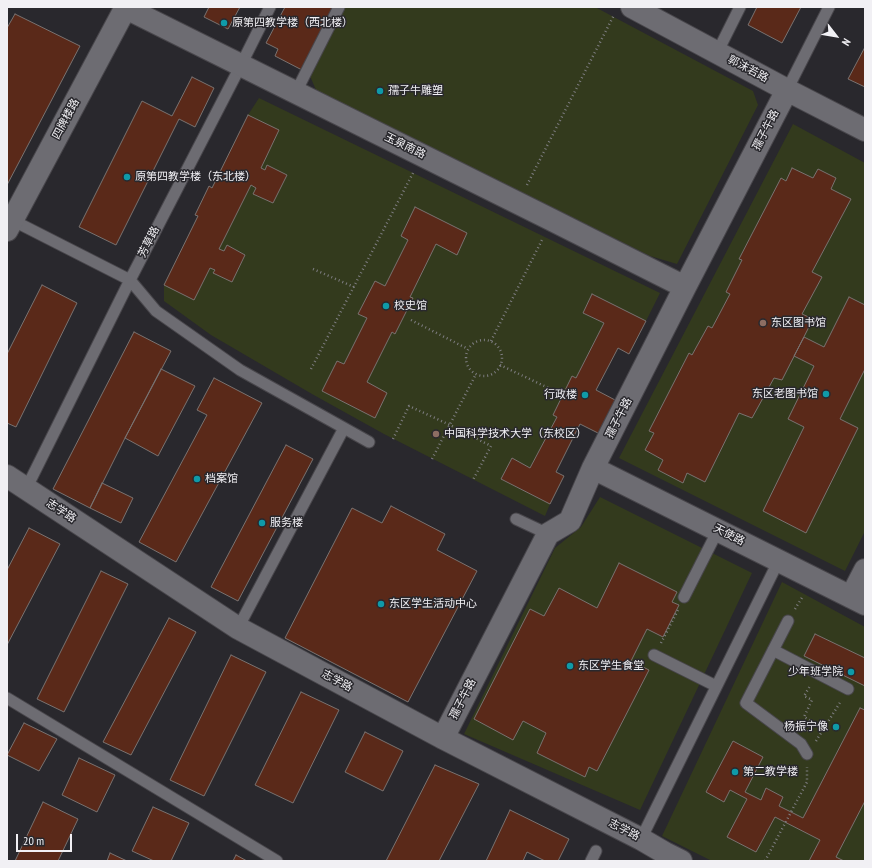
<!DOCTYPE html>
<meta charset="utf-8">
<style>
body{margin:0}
#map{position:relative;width:872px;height:868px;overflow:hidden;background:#29282d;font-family:"PT Sans Narrow",sans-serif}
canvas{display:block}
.frame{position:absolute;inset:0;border:8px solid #f1f0f4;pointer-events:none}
.north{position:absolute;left:816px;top:16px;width:40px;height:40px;-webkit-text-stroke:3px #29282d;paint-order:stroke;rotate:121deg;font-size:11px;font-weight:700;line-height:16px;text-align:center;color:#f1f0f4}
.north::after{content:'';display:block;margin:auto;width:14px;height:18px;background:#f1f0f4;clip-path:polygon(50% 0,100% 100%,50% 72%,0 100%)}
.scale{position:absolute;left:16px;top:834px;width:56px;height:18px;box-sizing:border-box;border:2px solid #f1f0f4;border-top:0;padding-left:5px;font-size:12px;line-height:14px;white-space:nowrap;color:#f1f0f4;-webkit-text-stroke:3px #29282d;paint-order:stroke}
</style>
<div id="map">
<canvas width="872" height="868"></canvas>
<div class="frame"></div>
<div class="north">N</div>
<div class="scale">20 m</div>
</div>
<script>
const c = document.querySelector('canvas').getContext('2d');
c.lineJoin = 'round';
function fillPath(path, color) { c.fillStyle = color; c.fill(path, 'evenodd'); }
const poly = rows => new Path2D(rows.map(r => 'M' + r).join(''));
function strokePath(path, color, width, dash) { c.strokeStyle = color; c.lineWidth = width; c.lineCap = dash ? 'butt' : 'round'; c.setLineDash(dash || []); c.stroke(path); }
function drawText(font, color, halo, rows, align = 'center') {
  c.font = font + ' "PT Sans Narrow","Noto Sans SC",sans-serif'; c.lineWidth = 3; c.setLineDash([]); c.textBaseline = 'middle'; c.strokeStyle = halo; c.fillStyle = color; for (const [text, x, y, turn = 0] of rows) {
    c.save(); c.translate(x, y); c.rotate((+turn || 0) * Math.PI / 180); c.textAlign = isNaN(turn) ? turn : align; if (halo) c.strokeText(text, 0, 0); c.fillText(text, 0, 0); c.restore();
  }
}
const green = poly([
 [345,7,595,7,753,91,758,105,677,264,650,256,316,90,310,76],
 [259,98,660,293,646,321,592,294,583,313,604,323,576,378,572,377,553,415,557,417,530,468,512,459,501,479,550,504,545,516,384,434,312,394,211,335,164,301,164,285,248,115],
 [793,124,865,163,865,531,845,571,619,458],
 [600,497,752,573,640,810,464,734,555,548,581,527],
 [782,582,865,627,865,861,712,861,662,836]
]);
const building = poly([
 [209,7,240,7,228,29,204,17,209,7],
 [285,7,334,7,302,70,275,56,278,49,266,43,285,7],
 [757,7,801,7,782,43,748,25,757,7],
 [15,14,80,46,7,185,7,28,15,14],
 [865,47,865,87,848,79,865,47],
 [192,77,214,88,195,127,179,119,116,245,79,227,142,101,172,116,192,77],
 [248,115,279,130,261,168,265,170,267,165,287,175,273,203,253,194,256,188,251,185,219,249,224,251,227,245,245,255,232,282,213,273,215,270,210,268,194,300,164,285,198,216,195,215,209,186,212,188,248,115],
 [792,168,813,178,818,169,836,178,831,189,851,199,812,272,822,277,802,314,813,319,782,380,774,378,752,418,739,413,705,482,687,473,683,483,658,470,663,460,645,450,654,433,649,431,689,353,692,355,708,326,712,328,730,294,726,292,742,260,739,259,781,178,786,181,792,168],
 [415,207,467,233,457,255,436,244,410,297,413,298,395,334,392,332,367,382,387,393,375,418,322,391,337,361,344,364,367,318,358,314,375,281,385,286,408,240,401,236,415,207],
 [42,285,77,303,16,427,7,423,7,354,42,285],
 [592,294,646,321,629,354,618,348,596,390,617,401,600,434,580,424,556,472,564,476,550,504,501,479,512,458,530,468,557,417,553,415,572,376,576,378,604,323,583,313,592,294],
 [849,297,865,305,865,369,840,419,858,428,806,533,763,511,804,427,788,419,814,366,794,356,804,337,824,347,849,297],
 [134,332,171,351,125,438,90,508,53,489,134,332],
 [161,369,195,386,158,456,125,438,161,369],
 [214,378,262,403,176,562,139,542,207,415,197,410,214,378],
 [286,445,313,459,238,601,211,587,286,445],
 [102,483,133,498,121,523,90,508,102,483],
 [391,506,445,534,437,550,477,571,408,702,285,638,352,508,382,523,391,506],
 [29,528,60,544,7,645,7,570,29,528],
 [619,563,677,592,672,602,679,605,663,637,647,629,631,661,649,670,597,771,589,767,585,777,537,753,546,733,523,721,513,740,474,719,530,609,544,616,559,588,597,608,619,563],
 [101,571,128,584,64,712,37,699,101,571],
 [169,618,196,632,131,755,103,742,169,618],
 [815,634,865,658,865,686,804,656,815,634],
 [231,655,266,672,204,796,170,780,231,655],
 [301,692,339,710,293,803,255,785,301,692],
 [860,708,865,710,865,801,836,857,844,861,809,861,820,840,775,817,756,852,727,837,747,799,730,790,724,802,706,792,733,741,763,757,745,792,761,800,766,788,783,797,779,806,803,818,860,708],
 [24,723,57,739,39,771,7,755,24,723],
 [365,732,403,751,383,791,345,772,365,732],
 [79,758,115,775,97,812,62,795,79,758],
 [435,765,479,784,439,861,386,861,435,765],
 [43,802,78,819,58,861,15,861,43,802],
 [153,807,189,823,171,861,154,861,132,851,153,807],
 [510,810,569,839,558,861,545,861,527,852,523,861,486,861,510,810],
 [110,853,127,861,107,861,110,853],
 [236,855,247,861,233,861,236,855]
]);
const path = poly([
 [527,185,614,15],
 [313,269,354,287],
 [411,320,468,349],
 '466 358a18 18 0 1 1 36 0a18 18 0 1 1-36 0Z',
 [491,341,543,238],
 [500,365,557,392],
 [311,369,413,173],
 [393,439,409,406,450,425,491,446,473,480],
 [432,459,476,374],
 [795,609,803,596],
 [661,643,678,610],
 [807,731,811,721,804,717,812,700,804,696,810,686],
 [816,741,841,701],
 [765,861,807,782,807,767]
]);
const lane = poly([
 [717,53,740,7],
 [787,90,829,7],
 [296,92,339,7],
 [12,220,130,280,156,311,240,370,344,428,369,442],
 [31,479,130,280,241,65,270,7],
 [516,519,548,534],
 [684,597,718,530],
 [788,621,746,703,801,744,807,754],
 [238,628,344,428],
 [773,650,848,689],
 [654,655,716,686],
 [7,698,277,861],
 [641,839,779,560],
 [591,861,596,851]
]);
const street = poly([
 [124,7,552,220,685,287],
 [632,7,787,90,865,130],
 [7,230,126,7],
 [593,468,865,604],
 [7,476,238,628,443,738,641,839,665,853,681,861],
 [851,597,865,570],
 [443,738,548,534,570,521,593,468,685,287,787,90]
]);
const markers = [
 [224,23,4,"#0f9aa8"],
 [380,91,4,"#0f9aa8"],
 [127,177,4,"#0f9aa8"],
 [386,306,4,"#0f9aa8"],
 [763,323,4,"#8d6e63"],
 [826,394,4,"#0f9aa8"],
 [585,395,4,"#0f9aa8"],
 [436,434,4,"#8d6e63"],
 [197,479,4,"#0f9aa8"],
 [262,523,4,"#0f9aa8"],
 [381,604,4,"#0f9aa8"],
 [570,666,4,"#0f9aa8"],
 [851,672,4,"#0f9aa8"],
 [836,727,4,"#0f9aa8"],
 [735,772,4,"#0f9aa8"]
];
const poiNames = [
 ["原第四教学楼（西北楼）",232,23],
 ["孺子牛雕塑",388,91],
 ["原第四教学楼（东北楼）",135,177],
 ["校史馆",394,306],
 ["东区图书馆",771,323],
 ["东区老图书馆",818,394,"right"],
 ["行政楼",577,395,"right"],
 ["中国科学技术大学（东校区）",444,434],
 ["档案馆",205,479],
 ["服务楼",270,523],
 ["东区学生活动中心",389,604],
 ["东区学生食堂",578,666],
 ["少年班学院",843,672,"right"],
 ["杨振宁像",828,727,"right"],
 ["第二教学楼",743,772]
];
const streetNames = [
 ["郭沫若路",748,69,28],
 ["四牌楼路",66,119,-62],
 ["孺子牛路",766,130,-63],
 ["玉泉南路",405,146,26],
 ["芳草路",149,242,-63],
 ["孺子牛路",619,418,-63],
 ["志学路",61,511,33],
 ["天使路",729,535,27],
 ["志学路",337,681,28],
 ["孺子牛路",463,699,-63],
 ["志学路",624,830,27]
];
fillPath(green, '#333a1d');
fillPath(building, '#5a2919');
strokePath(building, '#797270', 1);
strokePath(lane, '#48464b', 13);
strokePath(street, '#48464b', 24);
strokePath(path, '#7f7e82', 2.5, [1, 3]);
strokePath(lane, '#6d6c72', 11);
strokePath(street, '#6d6c72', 22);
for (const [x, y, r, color] of markers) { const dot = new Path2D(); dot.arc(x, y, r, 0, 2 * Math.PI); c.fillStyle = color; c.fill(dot); strokePath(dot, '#29282d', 1.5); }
drawText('11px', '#f1f0f4', '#29282d', poiNames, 'left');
drawText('11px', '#f1f0f4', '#29282d', streetNames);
</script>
